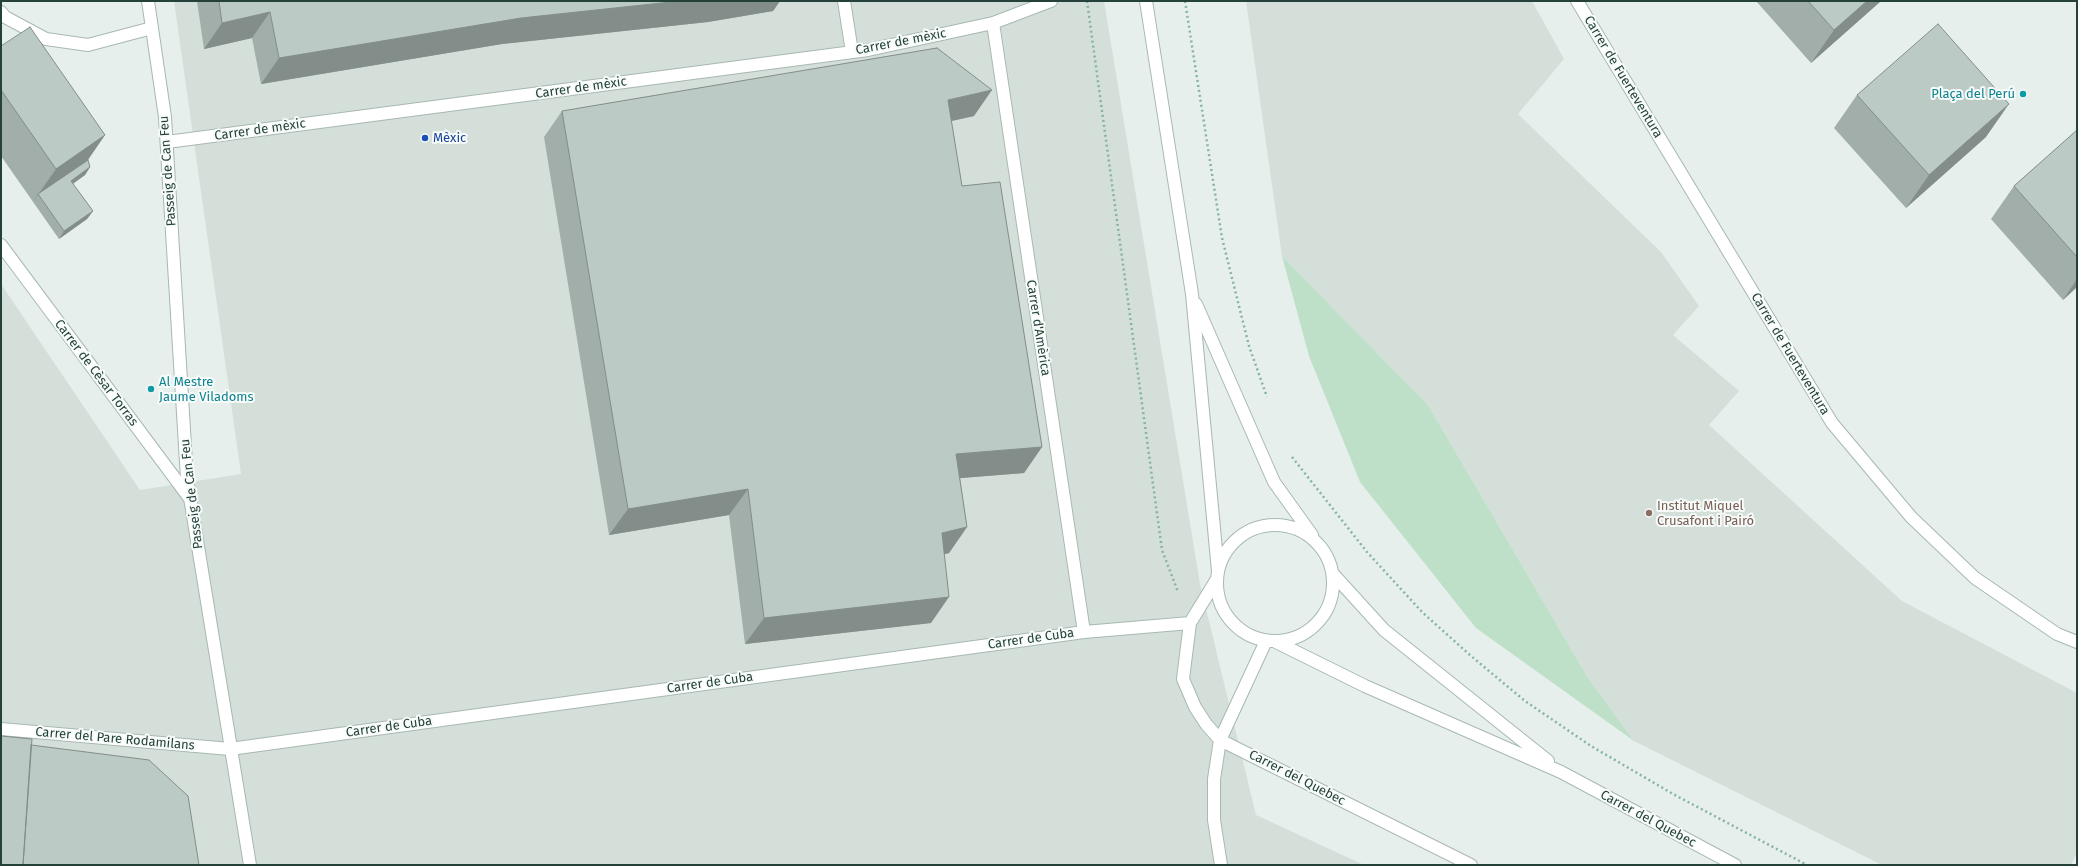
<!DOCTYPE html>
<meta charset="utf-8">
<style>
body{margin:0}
#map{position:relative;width:2078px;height:866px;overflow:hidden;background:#e6efeb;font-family:"Fira Sans",sans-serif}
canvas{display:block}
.frame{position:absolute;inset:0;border:2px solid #24423a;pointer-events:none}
</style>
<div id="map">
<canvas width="2078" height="866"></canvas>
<div class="frame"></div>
</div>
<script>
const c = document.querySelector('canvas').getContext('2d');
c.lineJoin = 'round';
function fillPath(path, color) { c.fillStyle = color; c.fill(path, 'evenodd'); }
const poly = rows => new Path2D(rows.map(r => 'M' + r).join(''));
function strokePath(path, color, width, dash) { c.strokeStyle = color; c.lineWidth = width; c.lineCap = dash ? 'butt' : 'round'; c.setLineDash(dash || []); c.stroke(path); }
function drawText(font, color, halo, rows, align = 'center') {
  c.font = font + ' "Fira Sans",sans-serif'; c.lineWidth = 4; c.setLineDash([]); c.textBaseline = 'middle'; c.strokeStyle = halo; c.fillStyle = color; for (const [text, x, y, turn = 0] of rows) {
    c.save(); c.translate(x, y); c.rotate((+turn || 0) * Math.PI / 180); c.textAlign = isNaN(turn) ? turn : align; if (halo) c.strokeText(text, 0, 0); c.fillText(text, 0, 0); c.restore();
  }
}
const built = poly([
 [174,1,1104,1,1200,584,1256,815,1364,865,1,865,1,284,140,490,241,474],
 [1246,1,1532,1,1564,59,1518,114,1661,252,1699,306,1673,335,1739,391,1709,425,1902,601,2077,693,2077,853,2071,865,1882,865,1634,741,1588,678,1428,405,1282,256]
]);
const green = poly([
 [1282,256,1428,405,1588,678,1634,741,1476,628,1360,482,1309,356]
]);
const path = poly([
 [1087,1,1162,550,1178,592],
 [1185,1,1222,238,1249,346,1267,397],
 [1292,457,1367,552,1422,612,1471,656,1525,701,1591,746,1673,794,1807,865]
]);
const minor = poly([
 [844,1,852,52],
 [1146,1,1192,294,1218,571],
 [1577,1,1832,423,1911,517,1975,578,2057,634,2077,642],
 [1,12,5,17,46,39,88,45,152,28],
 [993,23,1084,632],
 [167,142,868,50,993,23,1051,1],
 [1,245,191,500],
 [1196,304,1274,482,1312,535],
 '1217 583a58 58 0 1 1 116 0a58 58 0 1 1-116 0Z',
 [1334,575,1384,630,1548,761],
 [1217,579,1190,623,1183,679,1195,707,1206,724,1220,740,1471,865],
 [1276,642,1365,686,1561,772,1735,865],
 [1,729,230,749,1084,632,1190,623],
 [1221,865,1214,820,1214,779,1220,740,1266,641]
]);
const tertiary = poly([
 [148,1,165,117,187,479,250,865]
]);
const wall = poly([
 [197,1,780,1,773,11,708,22,502,44,261,84,252,38,204,49],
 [1756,1,1881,1,1811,63],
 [1,46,105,135,88,160,90,167,85,175,73,184,93,211,87,219,59,239,1,156],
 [1857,95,1986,137,1906,208,1834,128],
 [562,111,974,116,951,121,962,186,1042,447,1024,473,960,478,967,527,949,553,944,554,931,623,745,644,729,515,609,535,544,137],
 [2077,130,2077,287,2063,300,1991,219,2014,186]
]);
const shadedWall = poly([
 [680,1,780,1,773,11,708,22,502,44,261,84,279,58,521,18],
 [1867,1,1881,1,1811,63,1834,30],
 [270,12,252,38,204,49,222,23],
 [992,90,974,116,929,126,948,100],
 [2009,104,1986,137,1906,208,1929,175],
 [105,135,82,168,38,194,33,202,56,169],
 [90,167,85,175,65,189,71,181],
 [93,211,87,219,59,239,64,231],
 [2077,279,2077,287,2063,300],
 [1042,447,1024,473,937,480,956,454],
 [748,489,729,515,609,535,628,509],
 [967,527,949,553,924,560,942,533],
 [949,597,931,623,745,644,764,618]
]);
const building = poly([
 [219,1,680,1,521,18,279,58,270,12,222,23,219,1],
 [1808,1,1867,1,1834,30,1808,1],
 [1938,24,2009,104,1929,175,1857,95,1938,24],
 [30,27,105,135,56,169,1,90,1,46,30,27],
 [937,48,992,90,948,100,962,186,1000,182,1042,447,956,454,967,527,942,533,949,597,764,618,748,489,628,509,562,111,937,48],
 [2077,130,2077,257,2014,186,2077,130],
 [88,160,90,167,71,181,93,211,64,231,38,194,88,160],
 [1,736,32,739,23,865,1,865,1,736],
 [31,745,149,760,188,796,199,865,23,865,31,745]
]);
const markers = [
 [2023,94,4,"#0f9aa8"],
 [425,138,4,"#1a4fb4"],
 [151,389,4,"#0f9aa8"],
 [1649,513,4,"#8d6e63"]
];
const streetNames = [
 ["Carrer de mèxic",901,42,-11],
 ["Carrer de Fuerteventura",1623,77,59],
 ["Carrer de mèxic",581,88,-8],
 ["Carrer de mèxic",260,130,-8],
 ["Passeig de Can Feu",168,171,-94],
 ["Carrer d'Amèrica",1038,328,81],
 ["Carrer de Fuerteventura",1790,354,59],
 ["Carrer de Cèsar Torras",96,373,53],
 ["Passeig de Can Feu",192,494,-97],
 ["Carrer de Cuba",1031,639,-8],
 ["Carrer de Cuba",710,683,-8],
 ["Carrer de Cuba",389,727,-8],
 ["Carrer del Pare Rodamilans",115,739,5],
 ["Carrer del Quebec",1297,778,27],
 ["Carrer del Quebec",1648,819,28]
];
const cultureNames = [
 ["Plaça del Perú",2015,94],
 ["Al Mestre",159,382,"left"],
 ["Jaume Viladoms",159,397,"left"]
];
const transitNames = [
 ["Mèxic",433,138]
];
const educationNames = [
 ["Institut Miquel",1657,506],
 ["Crusafont i Pairó",1657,521]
];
fillPath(built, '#d4dfda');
fillPath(green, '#bfe0c8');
strokePath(minor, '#a8b8b2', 14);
strokePath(tertiary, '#a8b8b2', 14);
strokePath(path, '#86b3a5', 2.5, [2, 3]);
strokePath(minor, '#fff', 12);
strokePath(tertiary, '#fff', 12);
fillPath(wall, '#a1aea9');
fillPath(shadedWall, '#838d89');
fillPath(building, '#bbcac4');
strokePath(building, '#838d89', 1);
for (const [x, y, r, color] of markers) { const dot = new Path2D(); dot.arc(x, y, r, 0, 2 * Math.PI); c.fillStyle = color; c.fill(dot); strokePath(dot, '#f7fbf9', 1.5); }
drawText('13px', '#24423a', '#f7fbf9', streetNames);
drawText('13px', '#0d838f', '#f7fbf9', cultureNames, 'right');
drawText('13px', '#164399', '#f7fbf9', transitNames, 'left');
drawText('13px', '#785e54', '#f7fbf9', educationNames, 'left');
</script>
